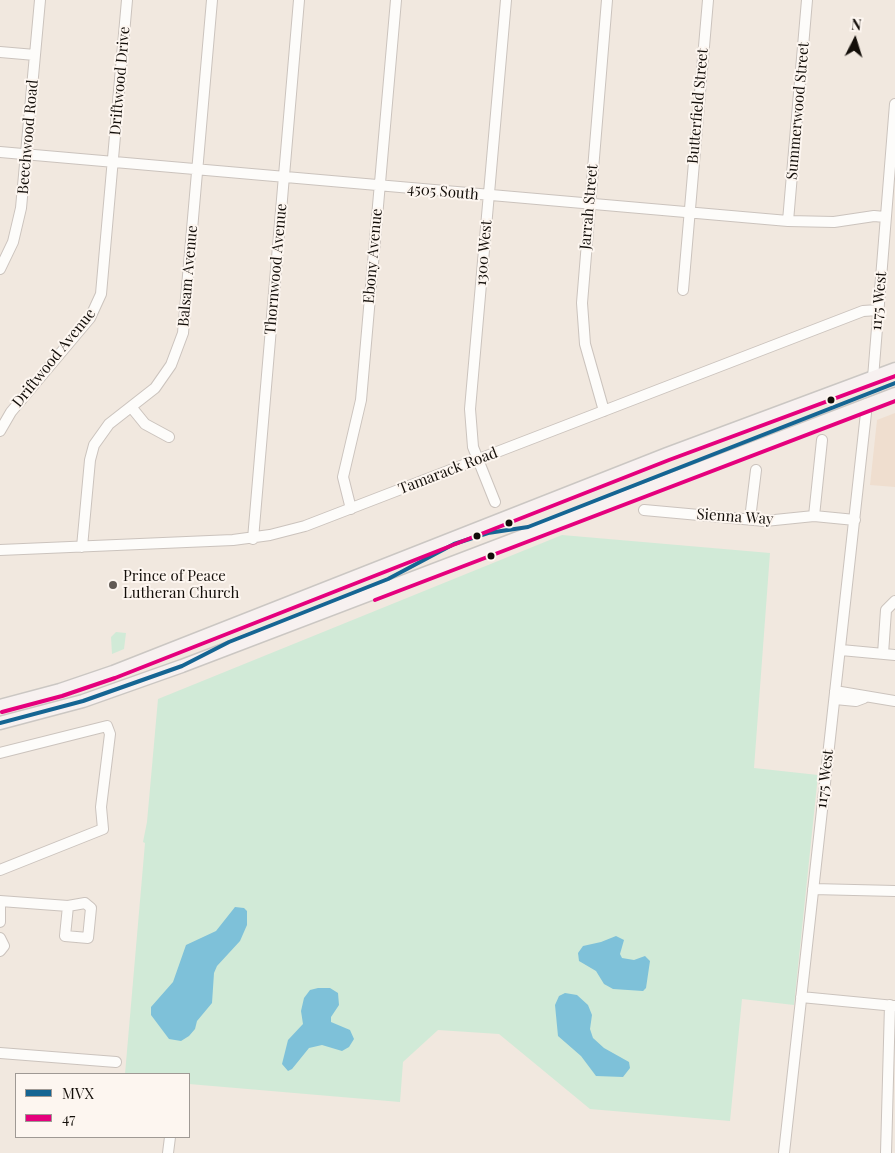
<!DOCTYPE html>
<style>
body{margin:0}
#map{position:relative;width:895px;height:1153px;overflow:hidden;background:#f1e8df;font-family:"Playfair Display",serif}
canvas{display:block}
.legend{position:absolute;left:15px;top:1073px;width:175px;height:65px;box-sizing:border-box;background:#fdf6f0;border:1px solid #9f9994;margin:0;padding:6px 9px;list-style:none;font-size:15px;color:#130e09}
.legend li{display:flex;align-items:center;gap:10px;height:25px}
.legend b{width:25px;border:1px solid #9f9994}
.north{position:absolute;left:830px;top:15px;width:50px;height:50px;-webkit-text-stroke:4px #fdf6f0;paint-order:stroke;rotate:5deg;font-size:14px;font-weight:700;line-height:20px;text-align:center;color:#130e09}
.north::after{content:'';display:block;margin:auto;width:18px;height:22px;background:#130e09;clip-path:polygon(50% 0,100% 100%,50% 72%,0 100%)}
</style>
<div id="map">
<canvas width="895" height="1153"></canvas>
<ul class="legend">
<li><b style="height:6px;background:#156593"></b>MVX</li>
<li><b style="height:6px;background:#e5007d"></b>47</li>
</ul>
<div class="north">N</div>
</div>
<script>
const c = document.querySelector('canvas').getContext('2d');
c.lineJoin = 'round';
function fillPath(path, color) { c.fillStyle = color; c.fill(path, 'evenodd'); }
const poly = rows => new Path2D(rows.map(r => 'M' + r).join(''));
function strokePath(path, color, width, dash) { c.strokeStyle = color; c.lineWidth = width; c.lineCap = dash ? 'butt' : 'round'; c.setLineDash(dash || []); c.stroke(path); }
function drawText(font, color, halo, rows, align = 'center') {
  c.font = font + ' "Playfair Display",serif'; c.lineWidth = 4; c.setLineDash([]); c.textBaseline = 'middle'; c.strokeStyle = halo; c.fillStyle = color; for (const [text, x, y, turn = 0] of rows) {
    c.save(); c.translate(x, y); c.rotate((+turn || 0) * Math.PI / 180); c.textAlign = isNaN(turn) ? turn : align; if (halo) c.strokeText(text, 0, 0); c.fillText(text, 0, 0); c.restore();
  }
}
const built = poly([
 [895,413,895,487,870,485,877,420]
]);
const green = poly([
 [562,535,770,553,754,768,818,775,794,1005,742,999,730,1121,590,1109,499,1034,438,1030,403,1062,400,1102,189,1084,189,1074,125,1074,145,843,143,842,147,822,158,699],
 [116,632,126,633,124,649,112,654,111,637]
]);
const water = poly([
 [235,907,244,908,247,911,247,925,240,941,217,966,214,973,212,1003,197,1021,195,1029,189,1036,181,1041,169,1039,151,1015,151,1007,173,982,186,945,216,931],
 [616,936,624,940,620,954,622,958,634,960,645,956,650,961,646,988,643,991,613,989,604,984,596,971,579,961,578,953,583,946,601,942],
 [318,988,330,988,338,993,339,1005,331,1017,331,1022,350,1030,354,1039,349,1047,342,1051,322,1045,309,1048,292,1069,288,1071,282,1064,288,1040,303,1024,301,1011,304,998,310,990],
 [565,993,577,995,588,1005,592,1015,590,1029,593,1038,604,1048,629,1062,630,1068,623,1077,596,1076,581,1056,558,1036,555,1005,559,996]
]);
const minor = poly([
 [0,52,35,55],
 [0,152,788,221,834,222,874,216,885,217],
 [788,221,807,0],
 [0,269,13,242,21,208,40,0],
 [683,290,708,0],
 [873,378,895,104],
 [132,408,145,424,169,437],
 [604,411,585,344,582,303,607,0],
 [0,431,11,412,90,318,101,294,127,0],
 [495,502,473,447,470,409,506,0],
 [351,509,343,477,361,400,396,0],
 [644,510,765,521,814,516,855,520],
 [814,516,822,440],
 [750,519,756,470],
 [253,539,299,0],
 [82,547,90,460,94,445,109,424,155,388,171,365,183,333,212,0],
 [0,550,233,540,270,535,305,526,863,311,878,310],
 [841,650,895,655],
 [883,654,886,610,895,601],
 [835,691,895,701],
 [835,699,856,701,864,698],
 [0,753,107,726,110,734,101,807,103,829,0,870],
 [813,889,895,891],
 [0,901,68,906,85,903,91,908,88,938,65,936,68,906],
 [0,907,0,922],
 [0,938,4,946,0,951],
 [801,997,895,1006],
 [0,1053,116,1062],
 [168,1153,170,1137],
 [784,1153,867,404],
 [886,1153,890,1005]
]);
const major = poly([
 [0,706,60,690,113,672,667,454,895,369],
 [0,723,83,701,182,666,895,394]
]);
const bus1 = poly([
 [0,723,83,701,182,666,229,642,388,579,454,544,488,533,528,527,895,383]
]);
const bus2 = poly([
 [375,600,895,401],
 [2,712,62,696,115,678,669,460,895,376]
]);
const markers = [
 [831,400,4.5,"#130e09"],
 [509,523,4.5,"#130e09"],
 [477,536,4.5,"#130e09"],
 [491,556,4.5,"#130e09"],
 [113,585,5,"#615a54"]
];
const streetNames = [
 ["Driftwood Drive",120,81,-85],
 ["Butterfield Street",698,106,-85],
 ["Summerwood Street",798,111,-85],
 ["Beechwood Road",28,137,-85],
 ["4505 South",443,192,5],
 ["Jarrah Street",589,207,-85],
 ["1300 West",484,253,-85],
 ["Ebony Avenue",373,256,-85],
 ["Thornwood Avenue",276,269,-85],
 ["Balsam Avenue",188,276,-85],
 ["1175 West",879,301,-85],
 ["Driftwood Avenue",54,358,-51],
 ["Tamarack Road",448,471,-21],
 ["Sienna Way",735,517,4],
 ["1175 West",825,779,-83]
];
const poiNames = [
 ["Prince of Peace",123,576],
 ["Lutheran Church",123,593]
];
fillPath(built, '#efdecf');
fillPath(green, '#d1ead7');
fillPath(water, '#7ec1d9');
strokePath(minor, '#cbc3bd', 12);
strokePath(major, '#cbc7c3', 15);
strokePath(minor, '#fdfcfa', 10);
strokePath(major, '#f7f1f0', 12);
strokePath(bus1, '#156593', 4);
strokePath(bus2, '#e5007d', 4);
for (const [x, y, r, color] of markers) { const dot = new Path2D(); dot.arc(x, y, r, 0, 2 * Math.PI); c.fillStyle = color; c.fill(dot); strokePath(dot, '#fdf6f0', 2); }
drawText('15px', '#130e09', '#fdf6f0', streetNames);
drawText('15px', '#130e09', '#fdf6f0', poiNames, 'left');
</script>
